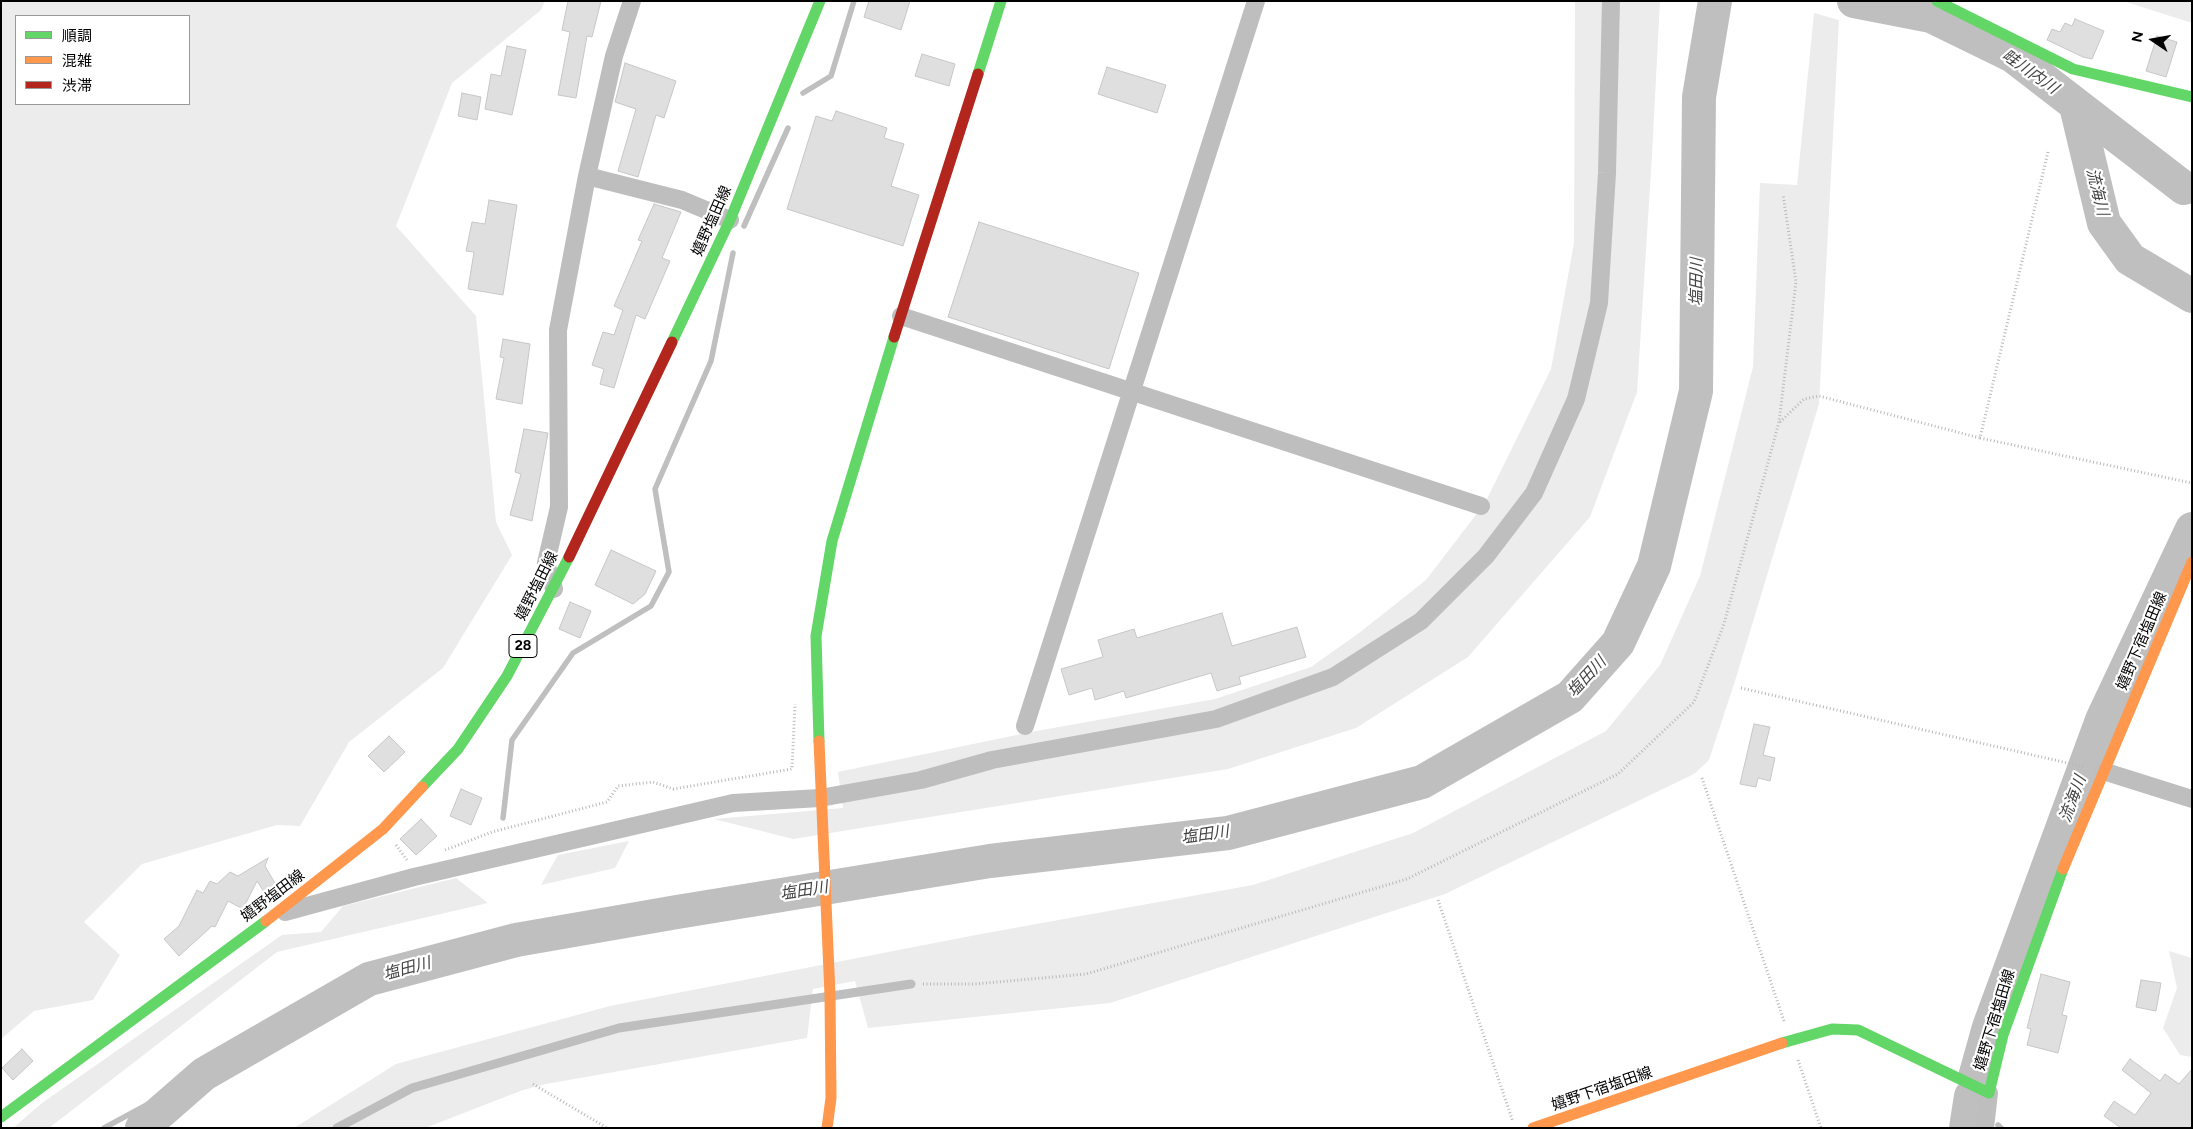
<!DOCTYPE html>
<meta charset="utf-8">
<style>
body{margin:0}
#map{position:relative;width:2193px;height:1129px;overflow:hidden;background:#fff;font-family:Figtree,"Noto Sans JP",sans-serif}
canvas{display:block}
.frame{position:absolute;inset:0;border:2px solid #000;pointer-events:none}
.legend{position:absolute;left:15px;top:15px;width:175px;height:90px;box-sizing:border-box;background:#fff;border:1px solid #999;margin:0;padding:6px 9px;list-style:none;font-size:15px;color:#000}
.legend li{display:flex;align-items:center;gap:10px;height:25px}
.legend b{width:25px;border:1px solid #999}
.north{position:absolute;left:2128px;top:15px;width:50px;height:50px;-webkit-text-stroke:4px #fff;paint-order:stroke;rotate:282deg;font-size:14px;font-weight:700;line-height:20px;text-align:center;color:#000}
.north::after{content:'';display:block;margin:auto;width:18px;height:22px;background:#000;clip-path:polygon(50% 0,100% 100%,50% 72%,0 100%)}
</style>
<div id="map">
<canvas width="2193" height="1129"></canvas>
<div class="frame"></div>
<ul class="legend">
<li><b style="height:6px;background:#63d668"></b>順調</li>
<li><b style="height:6px;background:#ff974d"></b>混雑</li>
<li><b style="height:6px;background:#b3261e"></b>渋滞</li>
</ul>
<div class="north">N</div>
</div>
<script>
const c = document.querySelector('canvas').getContext('2d');
c.lineJoin = 'round';
function fillPath(path, color) { c.fillStyle = color; c.fill(path, 'evenodd'); }
const poly = rows => new Path2D(rows.map(r => 'M' + r).join(''));
function strokePath(path, color, width, dash) { c.strokeStyle = color; c.lineWidth = width; c.lineCap = dash ? 'butt' : 'round'; c.setLineDash(dash || []); c.stroke(path); }
function drawText(font, color, halo, rows, align = 'center') {
  c.font = font + ' Figtree,"Noto Sans JP",sans-serif'; c.lineWidth = 4.5; c.setLineDash([]); c.textBaseline = 'middle'; c.strokeStyle = halo; c.fillStyle = color; for (const [text, x, y, turn = 0] of rows) {
    c.save(); c.translate(x, y); c.rotate((+turn || 0) * Math.PI / 180); c.textAlign = isNaN(turn) ? turn : align; if (halo) c.strokeText(text, 0, 0); c.fillText(text, 0, 0); c.restore();
  }
}
const green = poly([
 [1,1,545,1,541,10,452,83,396,226,476,316,496,522,512,555,443,668,349,742,300,826,277,825,142,864,84,922,120,955,93,1000,34,1011,1,1039],
 [189,16,189,104,16,104,16,16],
 [1575,1,1660,1,1652,155,1637,392,1590,517,1468,657,1356,728,1228,769,793,839,714,819,843,808,838,772,1031,732,1215,699,1311,667,1359,633,1426,580,1485,503,1551,369,1574,243],
 [2123,1,2192,1,2192,23],
 [1814,13,1839,20,1819,404,1735,681,1709,760,1694,774,1445,894,1110,1003,868,1028,855,981,813,989,807,1038,546,1084,523,1090,425,1128,294,1128,396,1064,610,1006,981,934,1253,885,1413,833,1606,731,1660,665,1700,576,1753,367,1760,183,1797,185],
 [629,841,615,868,541,885,558,855],
 [456,878,488,903,277,952,49,1128,13,1128,42,1103,282,935,321,932,343,906],
 [2169,951,2192,958,2192,1057,2180,1055,2163,1028,2177,988]
]);
const stream = poly([
 [803,93,831,76,854,1],
 [744,226,788,128],
 [503,818,512,740,573,653,651,606,669,572,655,489,711,361,733,253],
 [1998,1125,2001,1128],
 [104,1128,204,1074],
 [1960,1128,1967,1113]
]);
const river = poly([
 [1854,1,1931,16,2013,56,2184,188],
 [2076,106,2104,223,2130,259,2192,296],
 [1975,1077,1989,1027,2102,720,2192,529],
 [142,1128,204,1074,369,979,516,940,677,912,990,861,1228,833,1422,782,1570,697,1618,643,1654,566,1696,391,1699,97,1715,1],
 [1966,1128,1971,1096]
]);
const building = poly([
 [568,1,601,1,592,37,587,36,576,98,558,95,570,32,562,30,568,1],
 [869,1,910,1,901,30,864,17,869,1],
 [2075,19,2104,31,2092,59,2083,57,2047,40,2052,29,2060,32,2065,23,2072,26,2075,19],
 [2157,36,2177,42,2166,77,2146,71,2157,36],
 [507,46,526,50,512,115,485,109,491,74,501,76,507,46],
 [922,54,955,64,949,86,915,76,922,54],
 [625,63,676,81,664,118,656,115,638,177,618,171,636,109,615,102,625,63],
 [1107,67,1166,85,1157,113,1098,94,1107,67],
 [462,93,481,97,477,120,458,116,462,93],
 [836,111,887,128,884,138,904,144,891,186,919,195,903,246,787,209,816,116,832,121,836,111],
 [489,200,517,205,503,295,468,289,474,252,466,251,472,222,485,224,489,200],
 [654,204,681,212,662,258,670,261,645,319,636,315,614,388,600,384,604,369,592,365,603,332,614,335,623,310,614,306,642,241,638,240,654,204],
 [979,222,1139,273,1109,369,948,317,979,222],
 [503,339,530,344,522,404,496,399,504,358,500,357,503,339],
 [524,429,548,433,532,521,510,515,521,474,515,472,524,429],
 [611,550,656,571,645,594,633,604,595,585,611,550],
 [570,602,591,611,580,638,559,629,570,602],
 [1222,613,1232,646,1297,627,1306,657,1239,677,1241,684,1217,691,1211,673,1126,698,1124,691,1095,700,1092,688,1069,695,1061,669,1103,657,1098,640,1134,629,1137,638,1222,613],
 [1754,724,1770,727,1763,755,1775,758,1770,781,1758,778,1756,787,1740,784,1754,724],
 [389,736,405,752,384,772,368,756,389,736],
 [461,789,482,798,471,825,450,816,461,789],
 [421,819,437,836,416,855,400,839,421,819],
 [268,858,265,866,276,885,264,892,257,881,243,909,228,901,215,927,212,926,179,956,164,939,179,926,197,890,203,893,210,881,217,884,230,872,238,876,268,858],
 [2041,974,2070,982,2062,1015,2067,1016,2058,1053,2027,1045,2031,1029,2027,1028,2041,974],
 [2141,980,2161,983,2156,1011,2136,1007,2141,980],
 [22,1049,33,1061,13,1080,2,1068,22,1049],
 [2130,1059,2160,1081,2165,1074,2179,1084,2192,1069,2192,1128,2121,1128,2104,1116,2114,1101,2135,1115,2151,1093,2122,1070,2130,1059]
]);
const path = poly([
 [2048,152,1980,438,2192,483],
 [1780,422,1804,399,1819,396,1980,438],
 [1741,688,2085,767],
 [1702,778,1784,1021],
 [396,845,407,860],
 [445,850,492,832,607,802,618,786,653,782,673,789,792,769,795,704],
 [1438,900,1513,1122],
 [923,984,975,984,1086,974,1407,879,1618,774,1694,702,1724,624,1779,422,1796,282,1783,194],
 [1798,1060,1821,1128],
 [533,1084,607,1128]
]);
const lane = poly([
 [337,1128,412,1088,619,1028,911,984]
]);
const street = poly([
 [587,176,682,200,730,220],
 [901,316,1481,506],
 [554,589,546,563,559,507,558,330,587,176,614,56,632,1],
 [1025,726,1256,1],
 [2103,771,2192,799],
 [285,912,414,877,733,803,820,798,921,780,992,760,1216,719,1333,677,1421,621,1486,556,1534,493,1576,399,1599,303,1607,173,1611,1],
 [1985,1128,1989,1093]
]);
const fast = poly([
 [1937,1,2073,69,2192,97],
 [978,74,1001,1],
 [672,342,730,220,820,1],
 [819,741,816,636,832,541,894,337],
 [422,787,458,749,507,676,569,557],
 [1782,1043,1832,1029,1858,1030,1989,1093,2003,1035,2063,869],
 [1,1117,266,921]
]);
const slow = poly([
 [819,741,830,995,831,1098,827,1128],
 [2063,869,2192,562],
 [266,921,383,829,422,787],
 [1533,1128,1782,1043]
]);
const jam = poly([
 [894,337,978,74],
 [569,557,672,342]
]);
const shields = [
 [523,646,28]
];
const shieldNames = [
 ["28",523,646]
];
const streetNames = [
 ["嬉野塩田線",712,221,-66],
 ["嬉野塩田線",537,586,-63],
 ["嬉野下宿塩田線",2142,641,-67],
 ["嬉野塩田線",273,896,-37],
 ["嬉野下宿塩田線",1995,1020,-73],
 ["嬉野下宿塩田線",1602,1089,-19]
];
const waterNames = [
 ["畦川内川",2030,72,35],
 ["流海川",2097,192,76],
 ["塩田川",1697,282,-89],
 ["塩田川",1587,677,-47],
 ["流海川",2073,799,-70],
 ["塩田川",1205,835,-8],
 ["塩田川",804,891,-9],
 ["塩田川",407,969,-15]
];
fillPath(green, '#ececec');
strokePath(stream, '#bfbfbf', 5.5);
strokePath(river, '#bfbfbf', 34);
fillPath(building, '#dfdfdf');
strokePath(building, '#c7c7c7', 1);
strokePath(path, '#b9b9b9', 3, [1, 2.5]);
strokePath(lane, '#bebebe', 9);
strokePath(street, '#bebebe', 18);
strokePath(fast, '#63d668', 11);
strokePath(slow, '#ff974d', 11);
strokePath(jam, '#b3261e', 11);
for (const [x, y, w] of shields) { const box = new Path2D(); box.roundRect(x - w / 2, y - 11.5, w, 23, 4); c.fillStyle = '#fff'; c.fill(box); strokePath(box, '#000', 1); }
drawText('bold 14px', '#000', null, shieldNames);
drawText('15px', '#000', '#fff', streetNames);
drawText('italic 16px', '#444', '#fff', waterNames);
</script>
